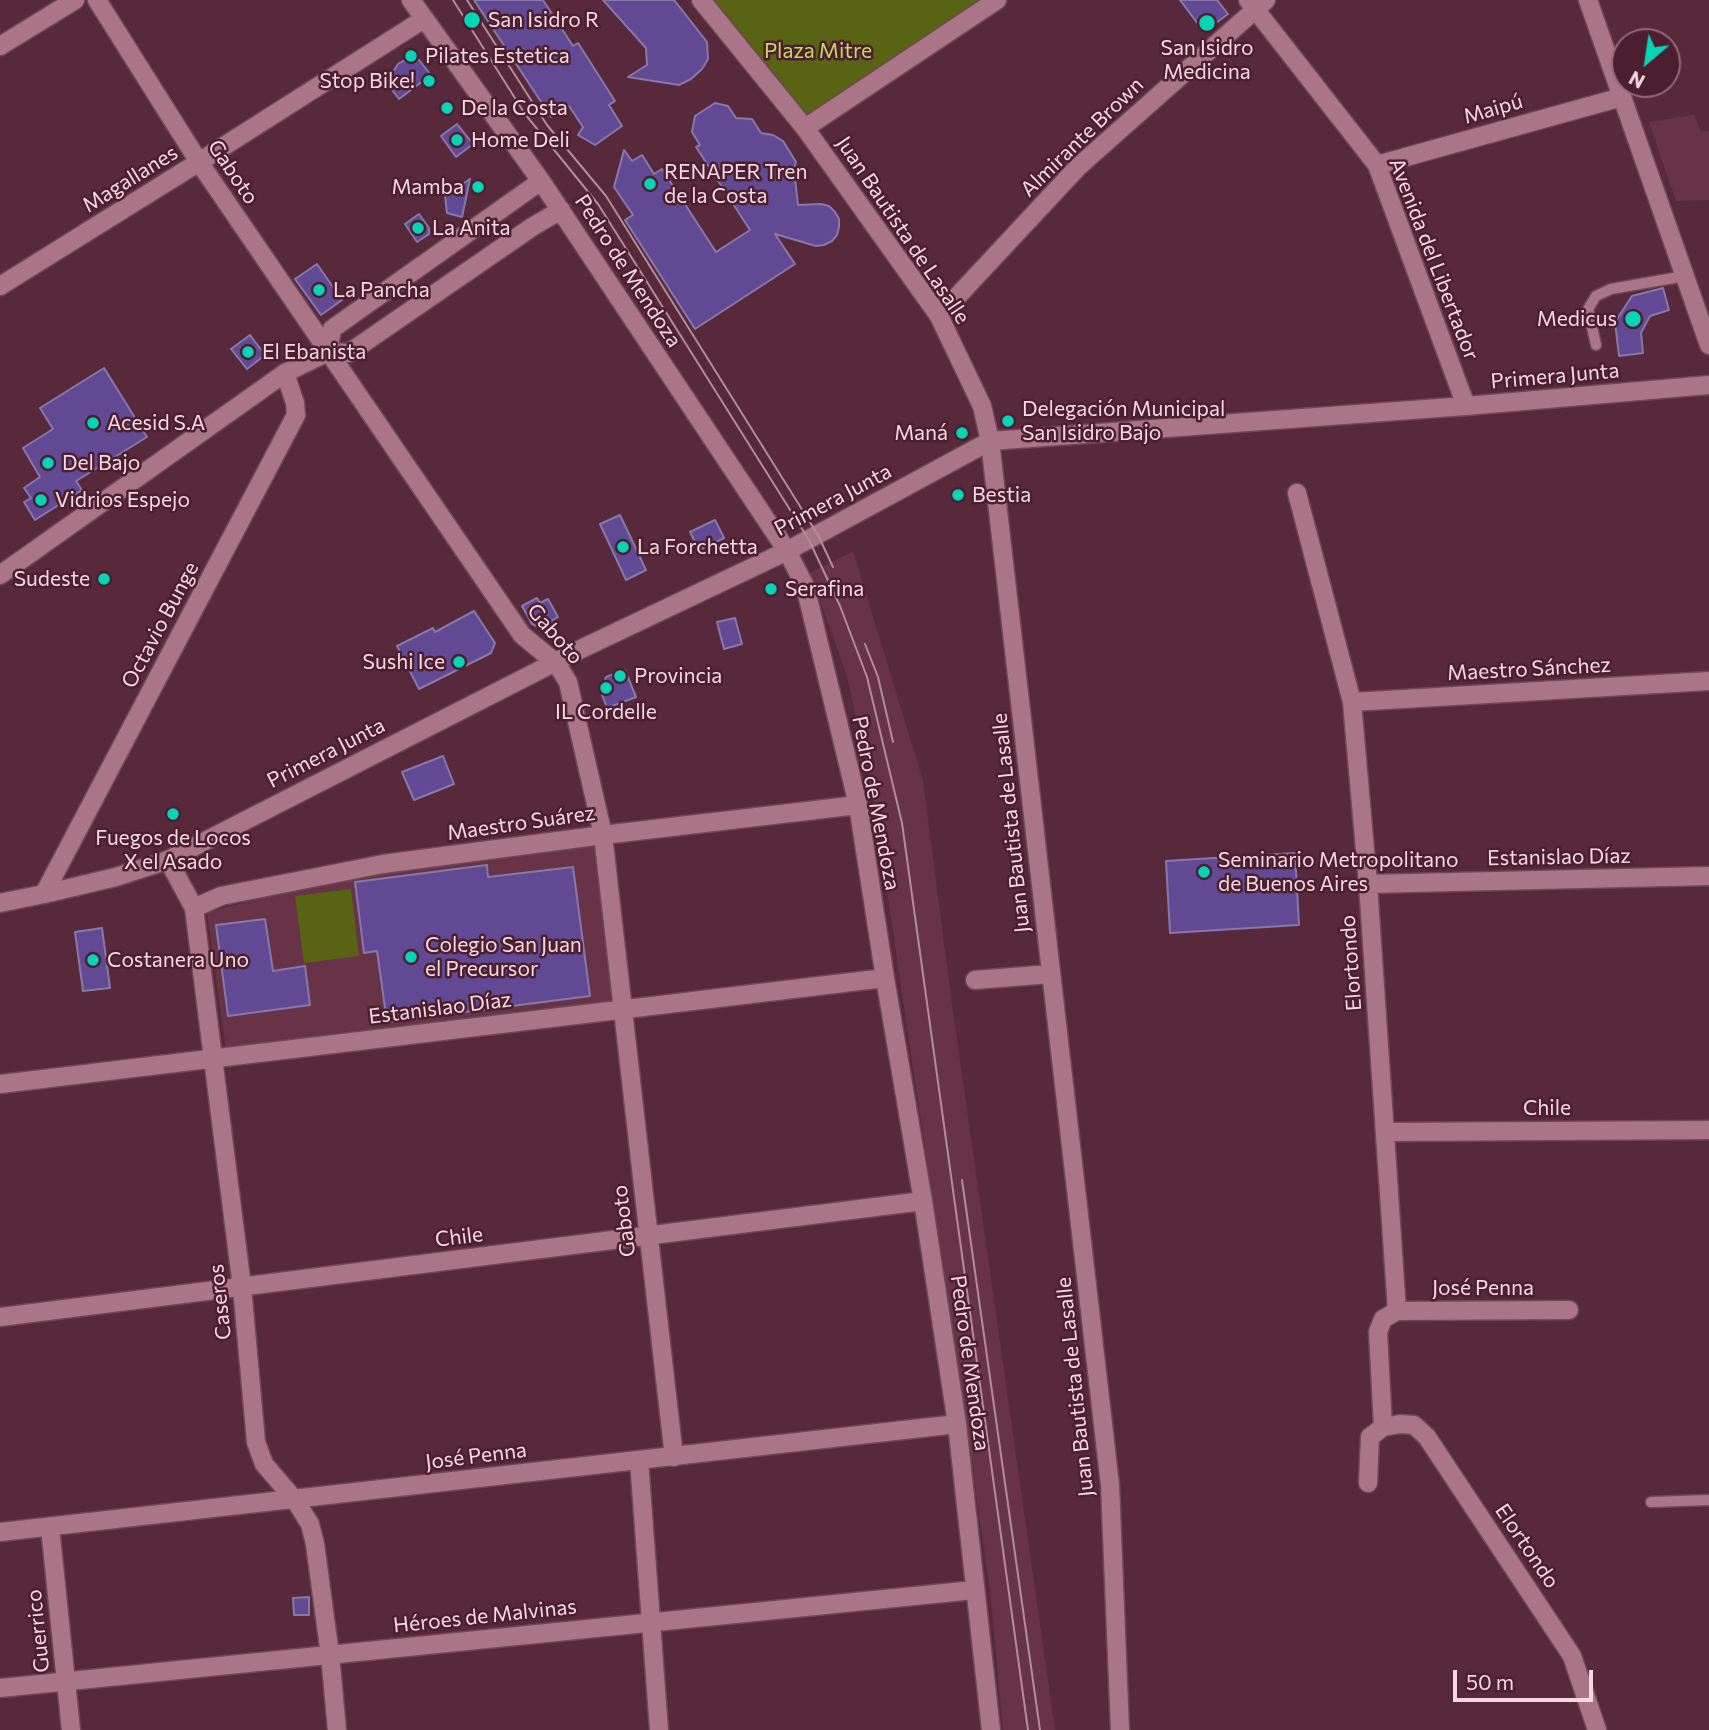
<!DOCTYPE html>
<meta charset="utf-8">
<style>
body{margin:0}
#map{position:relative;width:1709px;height:1730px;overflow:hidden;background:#57293b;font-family:Commissioner,sans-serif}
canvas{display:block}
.north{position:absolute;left:1611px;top:28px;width:70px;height:70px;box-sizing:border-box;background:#4b1f30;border:2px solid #8f6977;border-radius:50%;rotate:209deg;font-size:19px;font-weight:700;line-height:28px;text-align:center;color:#f6d8e1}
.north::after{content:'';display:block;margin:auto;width:24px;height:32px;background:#05d5b6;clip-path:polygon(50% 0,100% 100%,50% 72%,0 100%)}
.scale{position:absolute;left:1453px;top:1670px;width:140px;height:32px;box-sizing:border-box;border:4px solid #f6d8e1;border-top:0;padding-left:9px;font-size:21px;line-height:24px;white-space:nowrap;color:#f6d8e1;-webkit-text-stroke:5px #4b1f30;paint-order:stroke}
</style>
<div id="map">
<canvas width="1709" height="1730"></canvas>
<div class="north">N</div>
<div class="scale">50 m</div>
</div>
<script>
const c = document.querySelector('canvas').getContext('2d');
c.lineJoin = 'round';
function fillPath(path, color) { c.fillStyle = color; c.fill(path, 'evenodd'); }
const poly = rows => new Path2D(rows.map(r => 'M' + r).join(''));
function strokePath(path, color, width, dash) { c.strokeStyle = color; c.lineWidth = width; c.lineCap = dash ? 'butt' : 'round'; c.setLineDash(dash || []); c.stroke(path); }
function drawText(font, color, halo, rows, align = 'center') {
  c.font = font + ' Commissioner,sans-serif'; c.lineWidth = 5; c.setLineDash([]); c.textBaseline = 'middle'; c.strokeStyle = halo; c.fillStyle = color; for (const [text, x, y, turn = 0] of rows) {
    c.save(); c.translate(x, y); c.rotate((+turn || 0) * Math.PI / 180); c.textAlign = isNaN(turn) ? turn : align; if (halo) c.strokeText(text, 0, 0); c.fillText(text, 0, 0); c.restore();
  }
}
const built = poly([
 [1694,115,1701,132,1709,131,1709,200,1676,201,1649,122],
 [853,551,923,781,951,997,1055,1730,1003,1730,990,1589,874,803,847,676,810,573],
 [596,841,613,1003,226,1050,207,912,371,872]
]);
const green = poly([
 [714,0,982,0,807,116],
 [351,889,359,956,304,963,295,896]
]);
const building = poly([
 [474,0,543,0,573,46,578,43,615,101,609,105,622,126,595,145,578,135,583,127,569,106,551,117,474,0],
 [603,0,674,0,707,42,708,59,702,69,691,79,679,85,628,77,647,65,646,48,603,0],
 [1180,0,1217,0,1228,14,1204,32,1180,0],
 [414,58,419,60,431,75,399,99,383,78,395,69,398,64,403,61,414,58],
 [715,103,728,106,736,118,752,119,761,133,773,135,783,141,796,162,794,169,798,205,821,204,829,206,835,212,839,219,839,227,837,235,832,241,824,245,816,246,775,234,795,264,695,329,625,220,633,215,614,187,624,150,632,161,642,155,654,174,662,169,716,252,750,230,696,147,700,145,692,132,695,116,715,103],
 [457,124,473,144,456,157,441,136,457,124],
 [470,179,462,217,447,213,445,196,470,179],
 [419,214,429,228,429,234,417,242,405,224,419,214],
 [317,264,342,300,321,315,295,279,317,264],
 [1663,288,1669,310,1650,316,1641,333,1643,353,1619,356,1615,322,1632,296,1663,288],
 [250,335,265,355,247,369,231,349,250,335],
 [104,368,147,437,76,481,82,490,35,520,24,502,31,498,24,488,40,477,23,448,53,429,40,408,104,368],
 [620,515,646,570,626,580,600,524,620,515],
 [715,520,724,538,699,550,690,532,715,520],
 [537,598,540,603,548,599,558,617,540,628,532,624,522,606,537,598],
 [474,611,495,643,491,653,419,689,397,646,433,628,435,632,474,611],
 [735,618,742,644,724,649,717,622,735,618],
 [625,670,636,697,607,708,601,692,606,677,625,670],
 [443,756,454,784,414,800,402,772,443,756],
 [1295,853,1299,925,1170,933,1166,861,1295,853],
 [487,865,488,877,573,867,590,996,387,1022,377,951,364,953,355,882,487,865],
 [265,919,273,971,305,966,310,1005,228,1016,216,925,265,919],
 [102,928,110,988,83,991,75,932,102,928],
 [309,1597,309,1615,294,1615,293,1598,309,1597]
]);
const lane = poly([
 [1596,345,1588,309,1596,296,1611,289,1685,276],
 [1651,1502,1709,1500]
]);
const street = poly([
 [97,0,199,162,522,635,556,663,568,682,603,835,674,1457],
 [411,0,541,181,787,551,805,586,858,805,885,978,923,1201,957,1424,991,1730],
 [701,0,805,128,939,316,982,406,990,441,1110,1485,1120,1730],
 [0,46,75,0],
 [805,128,997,0],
 [1377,165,1622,97],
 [0,286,199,162,424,19],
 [939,316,1078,167,1266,0],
 [328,352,332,329,541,181],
 [1297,493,1352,702,1368,884,1397,1311,1383,1319,1378,1332,1383,1427],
 [0,575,285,373,328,352,349,353,532,227,561,210],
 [1352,702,1709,681],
 [168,860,194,908,242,1287,256,1442,264,1464,295,1500,310,1524,315,1544,330,1655,337,1730],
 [1368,884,1709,876],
 [44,894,296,415,295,403,285,373],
 [194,908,221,896,383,864,603,835,858,805],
 [975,980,1050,974],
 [0,1084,885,978],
 [1386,1132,1709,1130],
 [1397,1311,1569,1310],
 [0,1317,923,1201],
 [639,1460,659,1730],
 [1368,1483,1370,1437,1383,1427,1400,1424,1414,1425,1427,1437,1572,1656,1597,1730],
 [50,1527,71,1730],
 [0,1532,957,1424],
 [0,1688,974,1590]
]);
const secondary = poly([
 [1248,0,1377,165,1466,406],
 [1588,0,1709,345],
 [0,903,44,894,116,877,168,860,581,649,787,551,990,441,1466,406,1709,385]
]);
const tram = poly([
 [453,0,525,114,598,204,809,540,840,606,867,677,902,823,1028,1730],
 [467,0,547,125,606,196,818,535,833,567],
 [865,644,878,677,893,742],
 [962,1180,1040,1730]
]);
const markers = [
 [472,20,9,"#05d5b6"],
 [1207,23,9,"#05d5b6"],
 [411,56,7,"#05d5b6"],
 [429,81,7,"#05d5b6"],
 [447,108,7,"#05d5b6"],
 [457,140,7,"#05d5b6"],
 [650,184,7,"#05d5b6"],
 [478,187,7,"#05d5b6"],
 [418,228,7,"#05d5b6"],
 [319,290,7,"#05d5b6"],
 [1633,319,9,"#05d5b6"],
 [248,352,7,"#05d5b6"],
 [1008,421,7,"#05d5b6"],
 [93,423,7,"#05d5b6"],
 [962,433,7,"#05d5b6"],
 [48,463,7,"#05d5b6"],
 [958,495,7,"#05d5b6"],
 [41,500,7,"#05d5b6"],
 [623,547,7,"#05d5b6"],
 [104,579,7,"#05d5b6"],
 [771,589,7,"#05d5b6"],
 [459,662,7,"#05d5b6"],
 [620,676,7,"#05d5b6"],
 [606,688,7,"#05d5b6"],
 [173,814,7,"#05d5b6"],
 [1204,872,7,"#05d5b6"],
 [411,957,7,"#05d5b6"],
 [93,960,7,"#05d5b6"]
];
const poiNames = [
 ["San Isidro R",488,20],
 ["San Isidro",1207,48,"center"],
 ["Medicina",1207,72,"center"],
 ["Pilates Estetica",425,56],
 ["Stop Bike!",415,81,"right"],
 ["De la Costa",461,108],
 ["Home Deli",471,140],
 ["RENAPER Tren",664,172],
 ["de la Costa",664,196],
 ["Mamba",464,187,"right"],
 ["La Anita",432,228],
 ["La Pancha",333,290],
 ["Medicus",1617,319,"right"],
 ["El Ebanista",262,352],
 ["Delegación Municipal",1022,409],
 ["San Isidro Bajo",1022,433],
 ["Acesid S.A",107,423],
 ["Maná",948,433,"right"],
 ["Del Bajo",62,463],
 ["Bestia",972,495],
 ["Vidrios Espejo",55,500],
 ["La Forchetta",637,547],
 ["Sudeste",90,579,"right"],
 ["Serafina",785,589],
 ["Sushi Ice",445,662,"right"],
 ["Provincia",634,676],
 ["IL Cordelle",606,712,"center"],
 ["Fuegos de Locos",173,838,"center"],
 ["X el Asado",173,862,"center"],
 ["Seminario Metropolitano",1218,860],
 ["de Buenos Aires",1218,884],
 ["Colegio San Juan",425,945],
 ["el Precursor",425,969],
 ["Costanera Uno",107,960]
];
const parkNames = [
 ["Plaza Mitre",818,51]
];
const streetNames = [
 ["Maipú",1493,109,-16],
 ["Almirante Brown",1082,137,-44],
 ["Gaboto",233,172,56],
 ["Magallanes",130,179,-32],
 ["Juan Bautista de Lasalle",903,230,56],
 ["Avenida del Libertador",1434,259,69],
 ["Pedro de Mendoza",628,271,57],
 ["Primera Junta",1555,376,-5],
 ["Primera Junta",833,500,-28],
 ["Octavio Bunge",160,625,-62],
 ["Gaboto",555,634,49],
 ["Maestro Sánchez",1529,669,-3],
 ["Primera Junta",326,753,-27],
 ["Pedro de Mendoza",876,803,79],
 ["Maestro Suárez",521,823,-8],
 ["Juan Bautista de Lasalle",1011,823,-96],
 ["Estanislao Díaz",1559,857,-1],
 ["Elortondo",1351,963,-94],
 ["Estanislao Díaz",440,1008,-7],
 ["Chile",1547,1108],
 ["Gaboto",624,1221,-97],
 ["Chile",459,1237,-7],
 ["José Penna",1483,1288],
 ["Caseros",220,1302,-96],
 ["Pedro de Mendoza",970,1363,82],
 ["Juan Bautista de Lasalle",1075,1387,-96],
 ["José Penna",476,1456,-7],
 ["Elortondo",1527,1546,56],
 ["Héroes de Malvinas",485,1616,-6],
 ["Guerrico",38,1631,-96]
];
fillPath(built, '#683347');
fillPath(green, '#586314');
fillPath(building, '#624993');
strokePath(building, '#8679a7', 2);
strokePath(lane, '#6f4857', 13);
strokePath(street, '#6f4857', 21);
strokePath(secondary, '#6f4857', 21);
strokePath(lane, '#aa7587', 10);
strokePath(street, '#aa7587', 18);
strokePath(secondary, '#aa7587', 18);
strokePath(tram, '#b18c99', 2);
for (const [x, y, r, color] of markers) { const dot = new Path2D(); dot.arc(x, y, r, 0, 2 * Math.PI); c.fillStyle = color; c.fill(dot); strokePath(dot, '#4b1f30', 2.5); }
drawText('21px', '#f6d8e1', '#4b1f30', poiNames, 'left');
drawText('21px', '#c6d960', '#4b1f30', parkNames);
drawText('21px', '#f6d8e1', '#4b1f30', streetNames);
</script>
